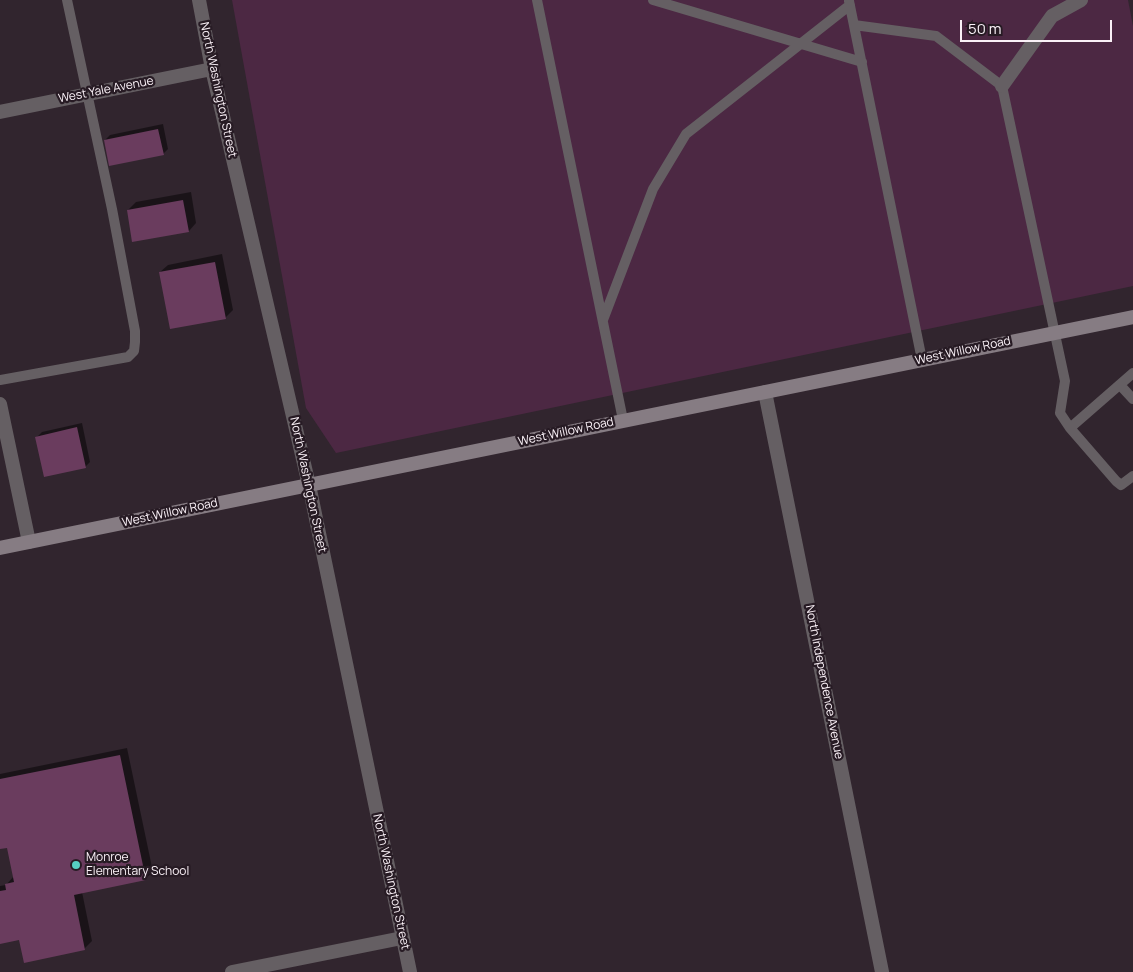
<!DOCTYPE html>
<style>
body{margin:0}
#map{position:relative;width:1133px;height:972px;overflow:hidden;background:#31252e;font-family:Manrope,sans-serif}
canvas{display:block}
.scale{position:absolute;left:960px;top:20px;width:152px;height:22px;box-sizing:border-box;border:2px solid #faf1f7;border-top:0;padding-left:6px;font-size:15px;line-height:18px;white-space:nowrap;color:#faf1f7;-webkit-text-stroke:4px #271b24;paint-order:stroke}
</style>
<div id="map">
<canvas width="1133" height="972"></canvas>
<div class="scale">50 m</div>
</div>
<script>
const c = document.querySelector('canvas').getContext('2d');
c.lineJoin = 'round';
function fillPath(path, color) { c.fillStyle = color; c.fill(path, 'evenodd'); }
const poly = rows => new Path2D(rows.map(r => 'M' + r).join(''));
function strokePath(path, color, width, dash) { c.strokeStyle = color; c.lineWidth = width; c.lineCap = dash ? 'butt' : 'round'; c.setLineDash(dash || []); c.stroke(path); }
function drawText(font, color, halo, rows, align = 'center') {
  c.font = font + ' Manrope,sans-serif'; c.lineWidth = 4.5; c.setLineDash([]); c.textBaseline = 'middle'; c.strokeStyle = halo; c.fillStyle = color; for (const [text, x, y, turn = 0] of rows) {
    c.save(); c.translate(x, y); c.rotate((+turn || 0) * Math.PI / 180); c.textAlign = isNaN(turn) ? turn : align; if (halo) c.strokeText(text, 0, 0); c.fillText(text, 0, 0); c.restore();
  }
}
const green = poly([
 [232,0,1128,0,1133,26,1133,286,336,453,306,408]
]);
const shadow = poly([
 [163,124,168,149,163,154,105,140,110,135],
 [191,192,196,223,189,231,128,210,136,202],
 [222,254,233,310,225,318,160,272,168,265],
 [82,423,90,462,85,467,37,437,42,432],
 [127,748,153,872,145,879,82,892,92,941,84,949,20,938,0,943,0,886,6,885,14,876,8,846,0,848,0,774]
]);
const building = poly([
 [158,129,164,155,109,166,104,140],
 [183,200,189,232,132,242,127,210],
 [215,262,226,319,170,329,159,272],
 [77,427,86,468,44,477,35,437],
 [120,755,146,880,74,895,85,950,24,963,19,940,0,944,0,891,6,890,5,884,14,882,7,848,0,849,0,779]
]);
const service = poly([
 [537,0,623,420],
 [653,0,862,62],
 [849,1,922,360],
 [854,25,936,36,1002,86,1065,381,1060,413,1070,428,1116,481,1121,485,1133,476],
 [603,320,653,189,686,134,850,5],
 [0,380,128,357,134,351,135,342,135,331,112,209,67,0],
 [1120,385,1133,399],
 [1070,428,1133,373]
]);
const minor = poly([
 [1002,86,1052,16,1081,0],
 [0,112,212,69],
 [0,404,29,542],
 [232,972,402,938]
]);
const tertiary = poly([
 [199,0,212,69,309,485,410,972],
 [765,392,882,972]
]);
const secondary = poly([
 [0,548,1133,317]
]);
const markers = [
 [76,865,5,"#56cec2"]
];
const streetNames = [
 ["West Yale Avenue",106,90,-11],
 ["North Washington Street",218,90,78],
 ["West Willow Road",963,351,-12],
 ["West Willow Road",566,432,-12],
 ["North Washington Street",308,485,78],
 ["West Willow Road",170,513,-12],
 ["North Independence Avenue",824,682,79],
 ["North Washington Street",391,882,78]
];
const poiNames = [
 ["Monroe",86,858],
 ["Elementary School",86,872]
];
fillPath(green, '#4c2843');
fillPath(shadow, '#0007');
fillPath(building, '#6a3c5e');
strokePath(service, '#655f63', 10);
strokePath(minor, '#655f63', 14);
strokePath(tertiary, '#655f63', 14);
strokePath(secondary, '#867c83', 14);
for (const [x, y, r, color] of markers) { const dot = new Path2D(); dot.arc(x, y, r, 0, 2 * Math.PI); c.fillStyle = color; c.fill(dot); strokePath(dot, '#271b24', 2); }
drawText('12px', '#faf1f7', '#271b24', streetNames);
drawText('12px', '#faf1f7', '#271b24', poiNames, 'left');
</script>
